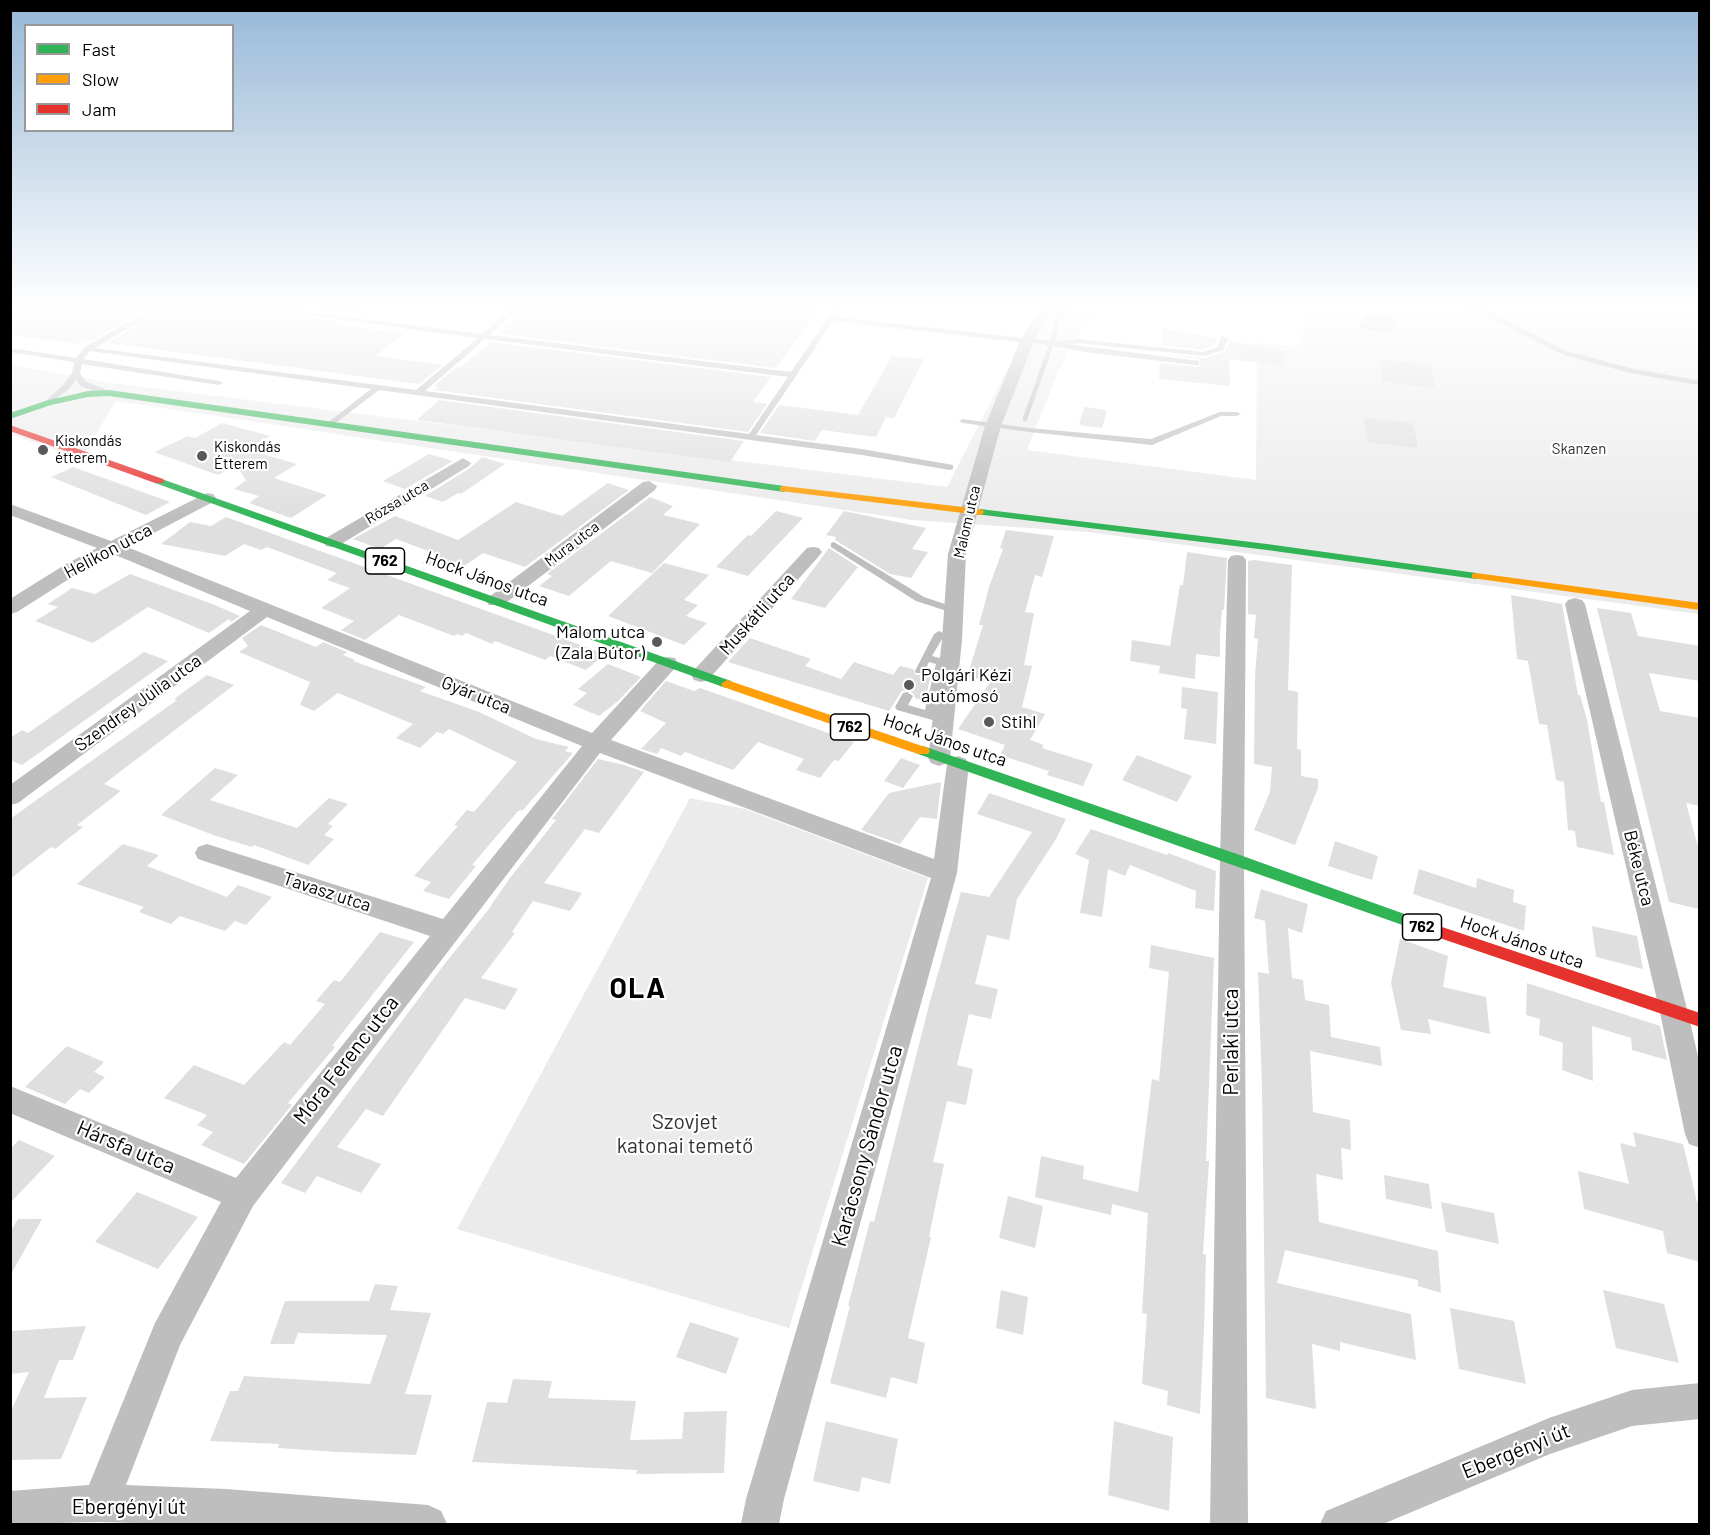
<!DOCTYPE html>
<meta charset="utf-8">
<style>
body{margin:0}
#map{position:relative;width:1710px;height:1535px;overflow:hidden;background:#fff;font-family:Barlow,sans-serif}
canvas{display:block}
.frame{position:absolute;inset:0;border:12px solid #000;pointer-events:none}
.legend{position:absolute;left:24px;top:24px;width:210px;height:108px;box-sizing:border-box;background:#fff;border:2px solid #999;margin:0;padding:8px 10px;list-style:none;font-size:18px;color:#000}
.legend li{display:flex;align-items:center;gap:12px;height:30px}
.legend b{width:30px;border:2px solid #999}
</style>
<div id="map">
<canvas width="1710" height="1535"></canvas>
<div class="frame"></div>
<ul class="legend">
<li><b style="height:8px;background:#30b455"></b>Fast</li>
<li><b style="height:8px;background:#ff9f0a"></b>Slow</li>
<li><b style="height:8px;background:#e5322d"></b>Jam</li>
</ul>
</div>
<script>
const c = document.querySelector('canvas').getContext('2d');
c.lineJoin = 'round';
function fillPath(path, color) { c.fillStyle = color; c.fill(path, 'evenodd'); }
const poly = rows => new Path2D(rows.map(r => 'M' + r).join(''));
function strokePath(path, color, width, dash) { c.strokeStyle = color; c.lineWidth = width; c.lineCap = dash ? 'butt' : 'round'; c.setLineDash(dash || []); c.stroke(path); }
function drawText(font, color, halo, rows, align = 'center') {
  c.font = font + ' Barlow,sans-serif'; c.lineWidth = 4.5; c.setLineDash([]); c.textBaseline = 'middle'; c.strokeStyle = halo; c.fillStyle = color; for (const [text, x, y, turn = 0] of rows) {
    c.save(); c.translate(x, y); c.rotate((+turn || 0) * Math.PI / 180); c.textAlign = isNaN(turn) ? turn : align; if (halo) c.strokeText(text, 0, 0); c.fillText(text, 0, 0); c.restore();
  }
}
const green = poly([
 [1047,305,1105,305,1084,322,1060,367,1027,450,1256,480,1257,343,1297,347,1310,313,1258,305,1699,305,1699,614,1088,532,912,520,116,401,81,459,11,434,11,365,112,383,947,487,1037,312],
 [690,798,745,809,928,878,789,1328,457,1229]
]);
const water = poly([
 [1369,314,1390,316,1397,321,1396,323,1391,331,1387,332,1366,330,1360,326,1364,315]
]);
const stream = poly([
 [1459,305,1480,310,1565,353,1632,371,1700,383],
 [1053,340,1057,320,1061,314,1074,305],
 [1025,419,1050,348]
]);
const building = poly([
 [10,305,153,305,91,341,84,340,78,344,10,335],
 [169,305,228,305,345,323,341,325,405,333,375,356,443,365,419,384,108,343],
 [275,305,369,305,355,316],
 [529,305,821,305,776,368,500,334,506,328,503,328],
 [1163,328,1218,339,1215,345,1203,350,1162,345],
 [1230,341,1286,351,1284,366,1229,359,1230,386,1159,379,1160,363,1196,367,1201,365,1199,359,1161,354,1205,358,1224,352],
 [491,342,771,377,753,402,767,404,748,432,435,390,439,387,434,386,457,367,461,367],
 [892,356,924,359,894,418,886,417,876,437,822,430,815,441,760,433,779,405,858,415],
 [1380,359,1431,365,1435,388,1382,382],
 [439,400,744,441,730,462,417,420],
 [1084,407,1107,410,1102,428,1079,425],
 [1364,418,1413,423,1418,448,1368,442],
 [222,423,270,436,246,449,297,464,274,478,327,495,291,518,249,503,259,496,234,489,246,480,236,465,218,475,154,452,188,436,195,438],
 [429,454,453,461,405,489,383,481],
 [482,457,505,464,461,494,458,493,443,502,425,496,470,468],
 [73,467,126,486,170,502,146,515,51,477],
 [608,483,629,490,525,567,483,553,453,574,422,563,436,554,396,539,380,549,353,539,395,516,458,540,516,502,562,516],
 [650,497,673,506,663,515,700,524,652,573,611,561,569,596,539,586,552,576,547,574],
 [776,511,803,518,748,576,716,567,748,535,751,536],
 [844,511,926,528,912,549,928,552,911,578,890,574,835,540,836,537,826,535],
 [226,517,545,632,605,654,586,670,550,656,545,660,495,641,492,644,466,633,462,636,457,634,454,636,399,615,365,640,341,630,354,621,321,608,350,588,327,580,337,573,267,547,261,550,244,544,225,556,161,544,190,522,211,526],
 [1006,530,1054,536,1042,577,1035,575,1025,612,1034,613,1024,665,1032,666,1022,707,1045,714,1030,740,1044,745,1042,748,1093,764,1083,786,1047,775,1049,771,1000,755,1005,745,958,729,991,681,967,677,983,625,979,625,989,587,1003,549,1000,548],
 [829,548,858,567,825,608,791,599],
 [1187,552,1227,558,1224,610,1222,610,1220,632,1220,657,1196,654,1195,679,1159,673,1160,666,1130,661,1132,640,1170,646,1180,585,1183,585],
 [1254,560,1292,565,1288,690,1298,692,1297,749,1301,750,1301,776,1318,779,1318,788,1295,845,1254,830,1270,792,1272,767,1254,764,1255,676,1258,639,1254,638,1256,615,1248,614,1248,561],
 [664,563,709,575,684,600,698,605,686,616,707,623,684,645,608,616],
 [130,574,215,605,240,616,231,622,229,619,209,633,148,607,93,643,35,621,58,607,48,604,72,588,95,594],
 [1511,595,1562,604,1578,695,1580,695,1587,720,1601,802,1604,802,1614,855,1577,847,1575,831,1568,830,1564,782,1556,780,1547,725,1539,724,1528,661,1517,659],
 [1597,608,1631,613,1638,636,1700,646,1700,681,1649,673,1660,711,1700,718,1700,806,1686,803,1700,854,1699,909,1669,902],
 [261,625,316,647,323,642,347,652,343,655,355,660,353,661,426,687,420,691,479,712,536,739,569,747,565,751,573,753,523,810,518,811,472,865,476,866,449,899,423,891,431,882,414,876,458,826,454,825,467,810,474,812,517,762,449,729,443,734,437,732,420,748,396,738,413,724,338,693,314,711,300,705,310,682,239,652,248,646,242,638],
 [750,638,811,659,805,666,841,679,854,662,893,675,900,666,913,669,916,675,931,674,927,692,922,700,915,698,914,694,908,690,902,691,889,711,728,662],
 [144,652,168,661,22,765,10,760,10,738,22,730,28,733],
 [608,664,641,677,618,701,599,716,573,705,587,693,578,689],
 [207,675,234,685,104,784,121,791,77,825,83,827,55,849,51,847,10,879,10,819,177,700,174,699],
 [666,681,694,691,700,688,854,742,839,761,834,760,820,778,796,770,804,759,758,742,733,770,685,752,681,756,661,748,657,754,641,749,666,723,640,711],
 [1182,687,1218,692,1216,744,1184,739,1187,709,1181,708],
 [1137,755,1192,776,1177,802,1122,780],
 [901,758,920,765,903,788,884,781],
 [598,759,624,765,644,772,599,833,585,829,544,883,582,893,570,911,533,901,512,932,515,933,481,978,518,989,505,1010,465,998,383,1116,366,1109,337,1147,381,1164,361,1193,317,1176,305,1193,281,1183,443,966,492,905,491,905,510,878,556,820,552,819],
 [215,768,238,775,210,800,297,828,329,798,348,804,328,824,333,826,324,835,334,839,308,865,254,845,252,847,216,836,161,815],
 [941,782,937,819,920,817,900,844,861,830,889,793],
 [989,793,1066,819,1056,839,1017,899,1009,940,987,935,975,984,998,989,991,1019,969,1014,957,1065,973,1069,966,1105,947,1101,933,1162,944,1164,929,1237,931,1237,908,1338,925,1343,917,1384,891,1377,886,1398,830,1383,850,1306,848,1306,870,1221,874,1222,929,1005,961,892,989,897,1032,832,977,814],
 [1091,829,1167,855,1168,853,1216,871,1214,911,1195,908,1196,891,1130,865,1125,876,1108,869,1102,917,1080,913,1089,860,1075,854],
 [1335,841,1378,856,1372,880,1328,866],
 [123,844,159,855,147,866,227,897,238,885,272,897,246,925,235,921,225,931,180,916,171,924,139,912,144,907,77,884],
 [1419,869,1476,888,1477,878,1514,890,1513,902,1526,906,1524,931,1413,894],
 [1261,889,1308,904,1302,933,1288,928,1292,978,1303,980,1305,1000,1329,1005,1331,1037,1380,1047,1382,1066,1310,1051,1313,1112,1350,1120,1351,1150,1341,1148,1343,1180,1316,1174,1319,1222,1438,1251,1441,1293,1418,1286,1418,1280,1285,1250,1277,1283,1411,1314,1416,1360,1340,1342,1340,1351,1312,1344,1316,1409,1266,1398,1262,1088,1258,972,1269,974,1265,921,1254,918],
 [1592,926,1637,936,1643,969,1596,957],
 [380,932,414,942,332,1046,335,1047,288,1103,292,1105,244,1164,201,1145,213,1132,197,1125,207,1115,164,1098,194,1065,244,1085,284,1042,290,1045,325,1004,316,1001,334,980,340,982],
 [1400,939,1448,956,1443,987,1486,997,1490,1034,1428,1019,1431,1034,1401,1030,1391,983],
 [1151,945,1214,958,1206,1161,1209,1161,1203,1254,1206,1255,1204,1329,1200,1414,1167,1405,1168,1391,1142,1384,1147,1314,1142,1313,1148,1213,1112,1204,1111,1215,1035,1197,1041,1156,1084,1166,1083,1179,1138,1192,1152,1079,1159,1081,1169,972,1149,968],
 [1527,983,1660,1026,1667,1060,1632,1050,1631,1038,1592,1026,1593,1081,1562,1070,1563,1043,1539,1035,1540,1019,1526,1015],
 [67,1046,104,1062,94,1072,105,1077,89,1093,80,1089,65,1104,25,1087],
 [1633,1132,1683,1144,1697,1202,1700,1203,1700,1262,1667,1253,1663,1231,1584,1209,1578,1171,1629,1184,1620,1143,1636,1147],
 [19,1140,55,1156,10,1203,10,1149],
 [1384,1175,1429,1184,1432,1209,1386,1199],
 [137,1192,198,1217,158,1269,95,1242],
 [1008,1196,1043,1206,1035,1248,999,1238],
 [1441,1202,1494,1213,1499,1244,1446,1232],
 [18,1219,42,1219,10,1276,10,1232],
 [375,1284,398,1286,390,1310,431,1313,405,1394,432,1395,416,1455,338,1452,278,1448,279,1444,210,1441,230,1391,238,1391,244,1376,370,1384,387,1335,298,1333,294,1344,270,1344,285,1301,369,1301],
 [1001,1290,1028,1297,1023,1335,996,1328],
 [1603,1290,1664,1304,1679,1363,1616,1348],
 [1450,1308,1514,1321,1526,1384,1459,1369],
 [690,1322,739,1338,726,1374,676,1357],
 [86,1326,73,1360,59,1360,44,1398,87,1397,61,1459,10,1460,10,1413,29,1372,10,1374,10,1331],
 [513,1379,552,1381,548,1398,636,1401,630,1440,682,1439,684,1412,727,1411,724,1473,636,1474,637,1470,472,1462,487,1402,507,1403],
 [826,1421,898,1439,890,1484,862,1477,859,1492,813,1481],
 [1114,1421,1173,1437,1169,1511,1108,1495]
]);
const lane = poly([
 [158,305,167,305,95,348,416,390,478,338,230,305,254,305,482,334,515,305,523,305,490,335,791,372,837,305,844,305,836,317,1025,338,1028,337,1054,342,1078,339,1203,352,1217,347,1222,336,1229,338,1223,350,1204,356,1078,343,1067,344,1199,361,1199,365,1196,365,1091,353,1031,342,1028,343,833,321,756,435,862,449,953,465,953,469,950,470,862,455,379,390,333,425,329,423,330,421,371,389,90,351,83,359,219,381,223,383,219,385,82,364,80,373,86,382,105,389,105,393,99,393,80,386,76,379,69,389,48,405,44,403,63,385,72,373,74,362,10,352,10,348,76,358,85,347,158,305],
 [485,339,788,377,749,434,425,391,485,339],
 [997,305,1004,305,1000,310,996,308,997,305],
 [1220,412,1237,412,1241,414,1237,416,1221,416,1152,445,1029,432,963,423,959,421,963,419,1029,428,1151,439,1220,412],
 [834,542,924,597,957,608,958,610,953,613,916,601,831,547,831,543,834,542],
 [939,631,957,640,952,643,942,639,932,656,946,660,947,662,935,713,942,717,936,721,897,710,895,707,903,693,907,692,913,696,908,705,925,710,936,664,929,662,924,673,916,673,915,671,934,634,939,631]
]);
const street = poly([
 [1048,305,1062,305,1044,322,1035,339,1001,426,966,554,962,640,950,758,947,763,939,766,931,763,928,758,942,640,948,554,985,426,1021,339,1034,317,1048,305],
 [463,458,471,463,469,466,338,546,332,547,326,546,323,542,326,538,463,458],
 [649,481,657,486,655,490,503,605,489,605,486,601,489,597,643,482,649,481],
 [207,493,213,494,216,498,213,502,127,547,592,733,661,658,668,657,675,658,678,663,675,668,611,740,934,859,947,764,950,759,958,756,966,759,969,764,957,873,784,1499,779,1524,741,1524,746,1499,931,878,600,753,253,1206,180,1345,126,1485,226,1489,428,1505,441,1511,447,1524,169,1524,100,1522,10,1524,10,1491,89,1485,155,1323,221,1202,10,1113,10,1086,236,1178,430,936,198,859,195,853,198,847,207,844,443,919,582,746,267,617,18,803,10,805,10,785,250,611,113,554,80,572,17,612,10,614,10,599,66,564,97,548,10,515,10,504,111,541,207,493],
 [813,547,819,548,822,552,819,556,708,680,701,682,694,680,691,675,694,670,807,548,813,547],
 [1237,555,1243,556,1246,560,1244,858,1248,1524,1210,1524,1220,858,1228,560,1231,556,1237,555],
 [1575,598,1582,600,1585,604,1688,1013,1700,1065,1700,1148,1689,1144,1685,1134,1660,1013,1565,604,1568,600,1575,598],
 [1700,1383,1700,1419,1632,1426,1550,1454,1383,1524,1320,1524,1326,1511,1549,1418,1632,1390,1700,1383]
]);
const fast = poly([
 [109,390,784,486,789,489,784,492,109,396,88,397,51,405,10,419,10,413,45,401,88,391,109,390],
 [159,478,731,681,733,684,727,688,723,687,155,483,155,479,159,478],
 [980,509,1267,544,1476,573,1482,576,1476,579,1267,550,976,514,976,510,980,509],
 [923,746,1237,854,1438,926,1441,930,1438,934,1433,936,1428,934,918,754,916,751,923,746]
]);
const slow = poly([
 [784,486,980,509,985,512,980,515,780,491,780,487,784,486],
 [1476,573,1700,603,1700,610,1472,578,1472,574,1476,573],
 [727,680,928,748,930,751,928,754,918,754,723,687,721,684,727,680]
]);
const jam = poly([
 [10,425,163,479,164,481,163,483,155,483,10,431,10,425],
 [1433,924,1700,1013,1700,1027,1428,934,1425,930,1428,926,1433,924]
]);
const markers = [
 [43,450,6,"#595959"],
 [202,456,6,"#595959"],
 [657,642,6,"#595959"],
 [909,685,6,"#595959"],
 [989,722,6,"#595959"]
];
const farPoinames = [
 ["Kiskondás",55,441],
 ["étterem",55,458],
 ["Kiskondás",214,447],
 ["Étterem",214,464]
];
const farParknames = [
 ["Skanzen",1579,449]
];
const farStreetnames = [
 ["Rózsa utca",397,502,-31],
 ["Malom utca",967,522,-77],
 ["Mura utca",572,544,-37]
];
const shields = [
 [385,561,39],
 [850,727,39],
 [1422,927,39]
];
const shieldNames = [
 ["762",385,561],
 ["762",850,727],
 ["762",1422,927]
];
const streetNames = [
 ["Helikon utca",108,551,-28],
 ["Hock János utca",487,579,20],
 ["Muskátli utca",757,614,-48],
 ["Gyár utca",476,695,22],
 ["Szendrey Júlia utca",138,703,-36],
 ["Hock János utca",945,740,19],
 ["Béke utca",1639,868,76],
 ["Tavasz utca",327,892,18],
 ["Hock János utca",1522,942,19]
];
const poiNames = [
 ["Malom utca",645,632,"right"],
 ["(Zala Bútor)",645,653,"right"],
 ["Polgári Kézi",921,675],
 ["autómosó",921,696],
 ["Stihl",1001,722]
];
const nearStreetnames = [
 ["Perlaki utca",1231,1042,-90],
 ["Móra Ferenc utca",346,1060,-52],
 ["Karácsony Sándor utca",867,1146,-74],
 ["Hársfa utca",126,1147,23],
 ["Ebergényi út",1516,1451,-22],
 ["Ebergényi út",129,1507]
];
const nearParknames = [
 ["Szovjet",685,1122],
 ["katonai temető",685,1146]
];
const nearDistrictnames = [
 ["OLA",638,989]
];
fillPath(green, '#ebebeb');
fillPath(water, '#bebebe');
strokePath(stream, '#bebebe', 4.5);
fillPath(building, '#dfdfdf');
fillPath(lane, '#bebebe');
fillPath(street, '#bebebe');
fillPath(fast, '#30b455');
fillPath(slow, '#ff9f0a');
fillPath(jam, '#e5322d');
const sky = c.createLinearGradient(0, 0, 0, 520);
sky.addColorStop(0, '#97b8d7');
sky.addColorStop(0.59, '#fff');
sky.addColorStop(1, '#ffffff00');
c.fillStyle = sky;
c.fillRect(0, 0, 1710, 520);
for (const [x, y, r, color] of markers) { const dot = new Path2D(); dot.arc(x, y, r, 0, 2 * Math.PI); c.fillStyle = color; c.fill(dot); strokePath(dot, '#fff', 2); }
drawText('15px', '#000', '#fff', farPoinames, 'left');
drawText('15px', '#323232', '#fff', farParknames);
drawText('15px', '#000', '#fff', farStreetnames);
for (const [x, y, w] of shields) { const box = new Path2D(); box.roundRect(x - w / 2, y - 13, w, 26, 4.5); c.fillStyle = '#fff'; c.fill(box); strokePath(box, '#000', 1.5); }
drawText('bold 16px', '#000', null, shieldNames);
drawText('18px', '#000', '#fff', streetNames);
drawText('18px', '#000', '#fff', poiNames, 'left');
drawText('21px', '#000', '#fff', nearStreetnames);
drawText('21px', '#323232', '#fff', nearParknames);
c.letterSpacing = '1.5px';
drawText('bold 28px', '#000', '#fff', nearDistrictnames);
c.letterSpacing = '0px';
</script>
